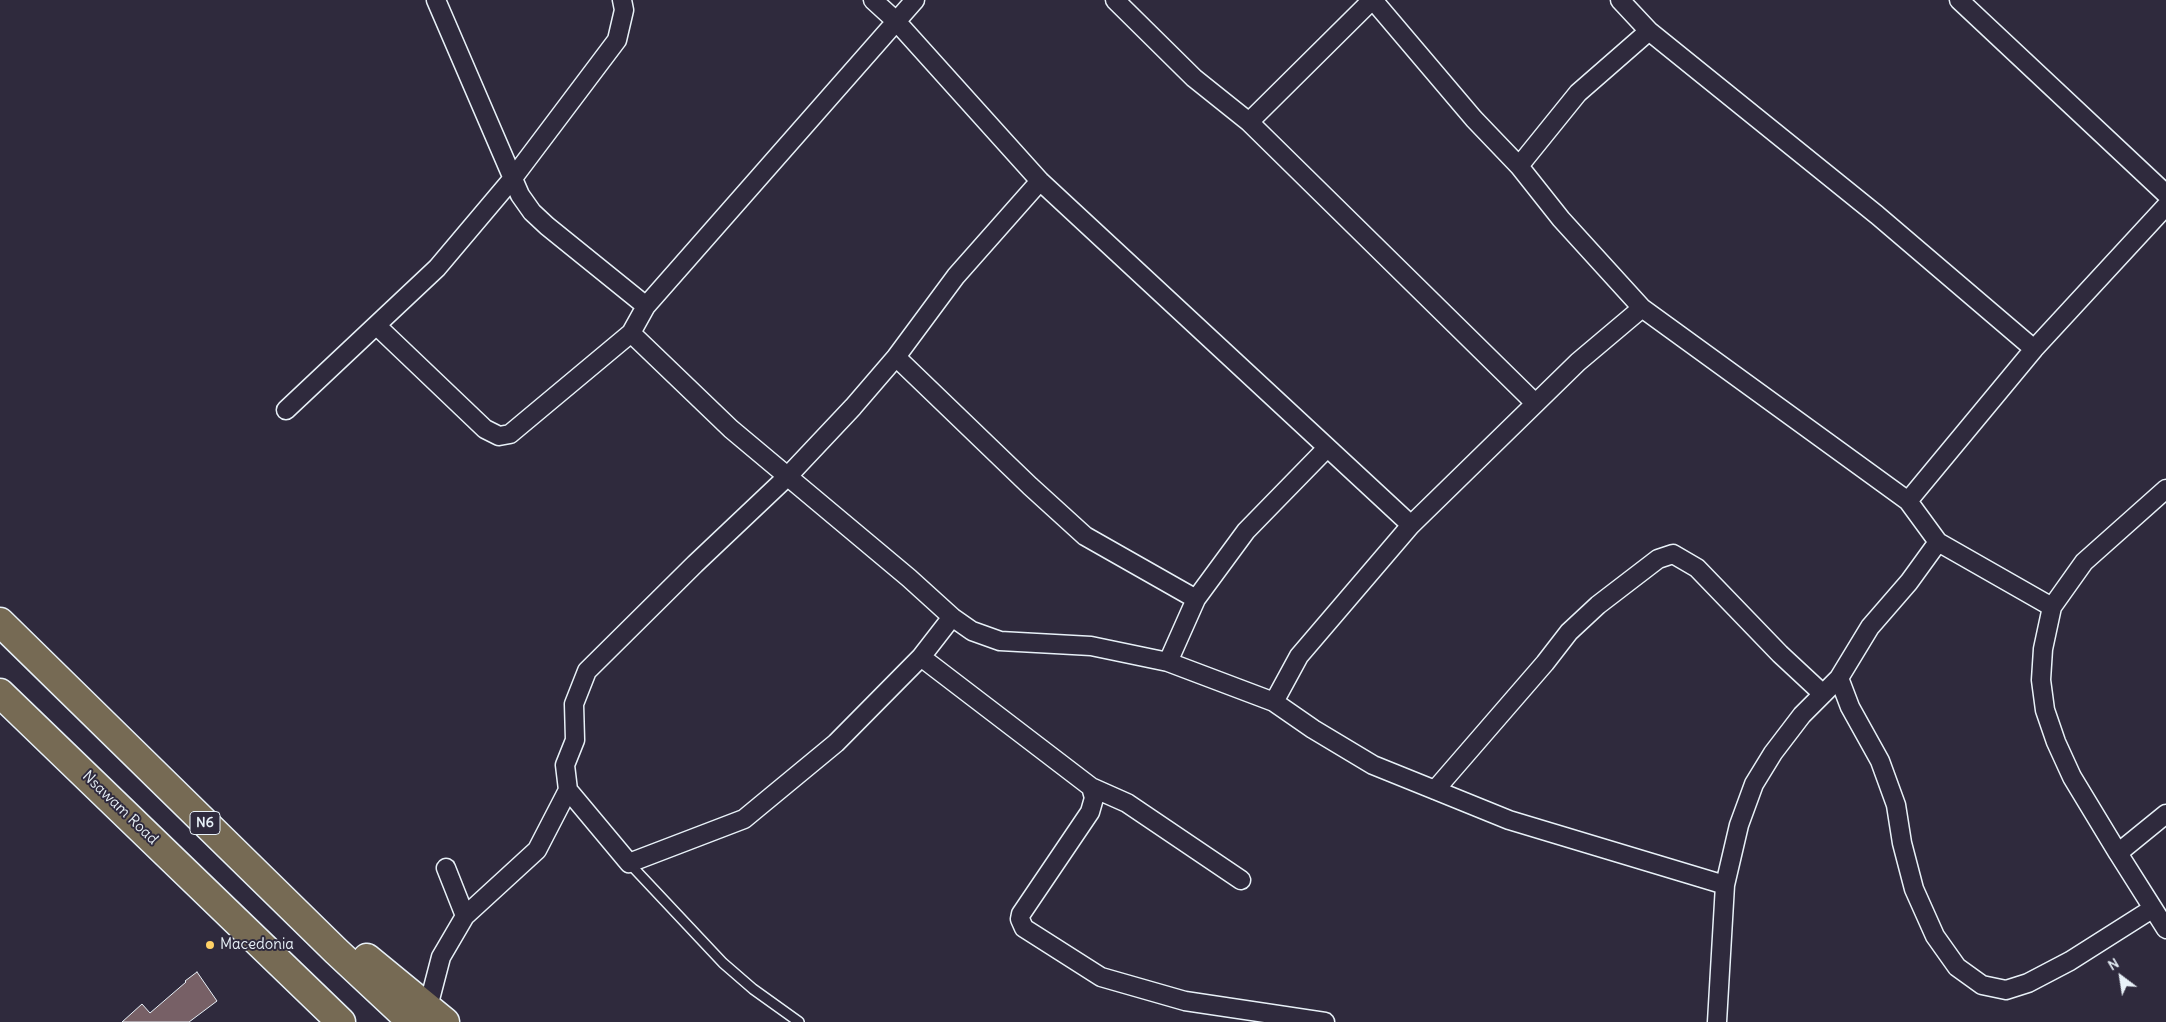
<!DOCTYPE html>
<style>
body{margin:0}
#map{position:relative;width:2166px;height:1022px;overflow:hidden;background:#2f2a3d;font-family:Delius,sans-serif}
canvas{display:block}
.north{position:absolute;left:2096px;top:952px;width:50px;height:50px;-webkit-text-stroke:4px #2f2a3d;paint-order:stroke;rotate:329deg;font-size:14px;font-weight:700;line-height:20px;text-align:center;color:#e8f1f8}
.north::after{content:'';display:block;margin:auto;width:18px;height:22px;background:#e8f1f8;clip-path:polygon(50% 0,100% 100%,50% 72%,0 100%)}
</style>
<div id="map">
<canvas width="2166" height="1022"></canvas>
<div class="north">N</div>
</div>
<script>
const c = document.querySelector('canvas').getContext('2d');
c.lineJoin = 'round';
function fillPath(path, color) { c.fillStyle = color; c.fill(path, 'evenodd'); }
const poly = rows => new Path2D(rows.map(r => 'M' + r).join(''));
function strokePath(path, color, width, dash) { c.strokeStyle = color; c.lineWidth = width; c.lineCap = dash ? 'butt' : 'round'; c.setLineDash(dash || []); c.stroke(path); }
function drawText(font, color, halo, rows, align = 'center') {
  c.font = font + ' Delius,sans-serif'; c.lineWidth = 4; c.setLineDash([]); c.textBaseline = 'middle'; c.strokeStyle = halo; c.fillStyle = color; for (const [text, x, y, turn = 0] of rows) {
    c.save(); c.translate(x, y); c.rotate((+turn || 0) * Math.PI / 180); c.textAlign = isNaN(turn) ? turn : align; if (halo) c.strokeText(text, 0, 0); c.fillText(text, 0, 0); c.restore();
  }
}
const building = poly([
 [197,972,217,1001,189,1022,122,1022,142,1004,150,1013,186,982,185,981,197,972]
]);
const lane = poly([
 [629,863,723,963,753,989,799,1022]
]);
const street = poly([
 [436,0,520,195,532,212,547,226,646,306],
 [873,0,896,21,1040,181,1411,525],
 [1115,0,1194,78,1249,122],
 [1372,0,1249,122,1535,403],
 [1373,0,1474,119,1519,166,1561,219,1642,308,1908,501,1938,542,2052,607],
 [1620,0,1649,31,1877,215,2034,349],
 [1959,0,2166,194],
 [1519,166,1578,93,1649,31],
 [377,326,485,429,499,436,510,434,631,333,646,306,915,0],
 [631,333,731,429,909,578,952,617,972,631,1000,641,1091,646,1168,662,1274,702,1313,729,1373,765,1435,790,1509,820,1725,885],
 [896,357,1030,486,1085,536,1196,599],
 [286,410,437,268,513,178,617,40,624,10,622,0],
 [1908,501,2034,349,2166,206],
 [952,617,921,657,836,743,744,819,629,863,568,790,565,765,575,740,574,704,587,671,695,564,788,476,853,407,896,357,956,276,1040,181],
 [921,657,1091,787,1094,798,1090,812,1021,914,1020,919,1024,928,1101,977,1185,1001,1325,1022],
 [1168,662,1196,599,1246,531,1326,449],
 [1839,678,1850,707,1880,761,1896,805,1902,843,1914,889,1935,936,1957,967,1982,985,2006,990,2028,983,2070,961,2152,909],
 [1274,702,1299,656,1411,525,1578,362,1642,308],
 [1091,787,1127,803,1241,880],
 [1435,790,1545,663,1569,632,1598,605,1658,559,1673,554,1697,568,1780,654,1823,694],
 [2166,814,2118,853,2166,929],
 [2118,853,2072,777,2056,742,2045,710,2041,680,2043,649,2052,607,2084,562,2166,489],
 [446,868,465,916],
 [428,1007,441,957,465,916,537,850,568,790],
 [1717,1022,1725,885,1739,825,1754,784,1773,753,1802,715,1839,678,1870,627,1909,582,1938,542]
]);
const highway = poly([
 [0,622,336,951,412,1022],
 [0,693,341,1022],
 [367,958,445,1022]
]);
const markers = [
 [210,945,5,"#ffd166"]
];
const shields = [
 [205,823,30]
];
const shieldNames = [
 ["N6",205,823]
];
const streetNames = [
 ["Nsawam Road",120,808,44]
];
const poiNames = [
 ["Macedonia",220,945]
];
fillPath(building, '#776066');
strokePath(building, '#e8f1f8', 1);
strokePath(lane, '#e8f1f8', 12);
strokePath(street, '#e8f1f8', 21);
strokePath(highway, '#e8f1f8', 31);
strokePath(lane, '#2f2a3d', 9);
strokePath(street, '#2f2a3d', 18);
strokePath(highway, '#766a54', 28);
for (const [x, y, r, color] of markers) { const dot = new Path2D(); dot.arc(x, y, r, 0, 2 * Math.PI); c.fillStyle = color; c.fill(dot); strokePath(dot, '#2f2a3d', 2); }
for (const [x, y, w] of shields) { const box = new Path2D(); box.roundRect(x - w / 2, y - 11.5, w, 23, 4); c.fillStyle = '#2f2a3d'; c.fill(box); strokePath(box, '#e8f1f8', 1); }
drawText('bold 14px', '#e8f1f8', null, shieldNames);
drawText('15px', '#e8f1f8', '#2f2a3d', streetNames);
drawText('15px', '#e8f1f8', '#2f2a3d', poiNames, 'left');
</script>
